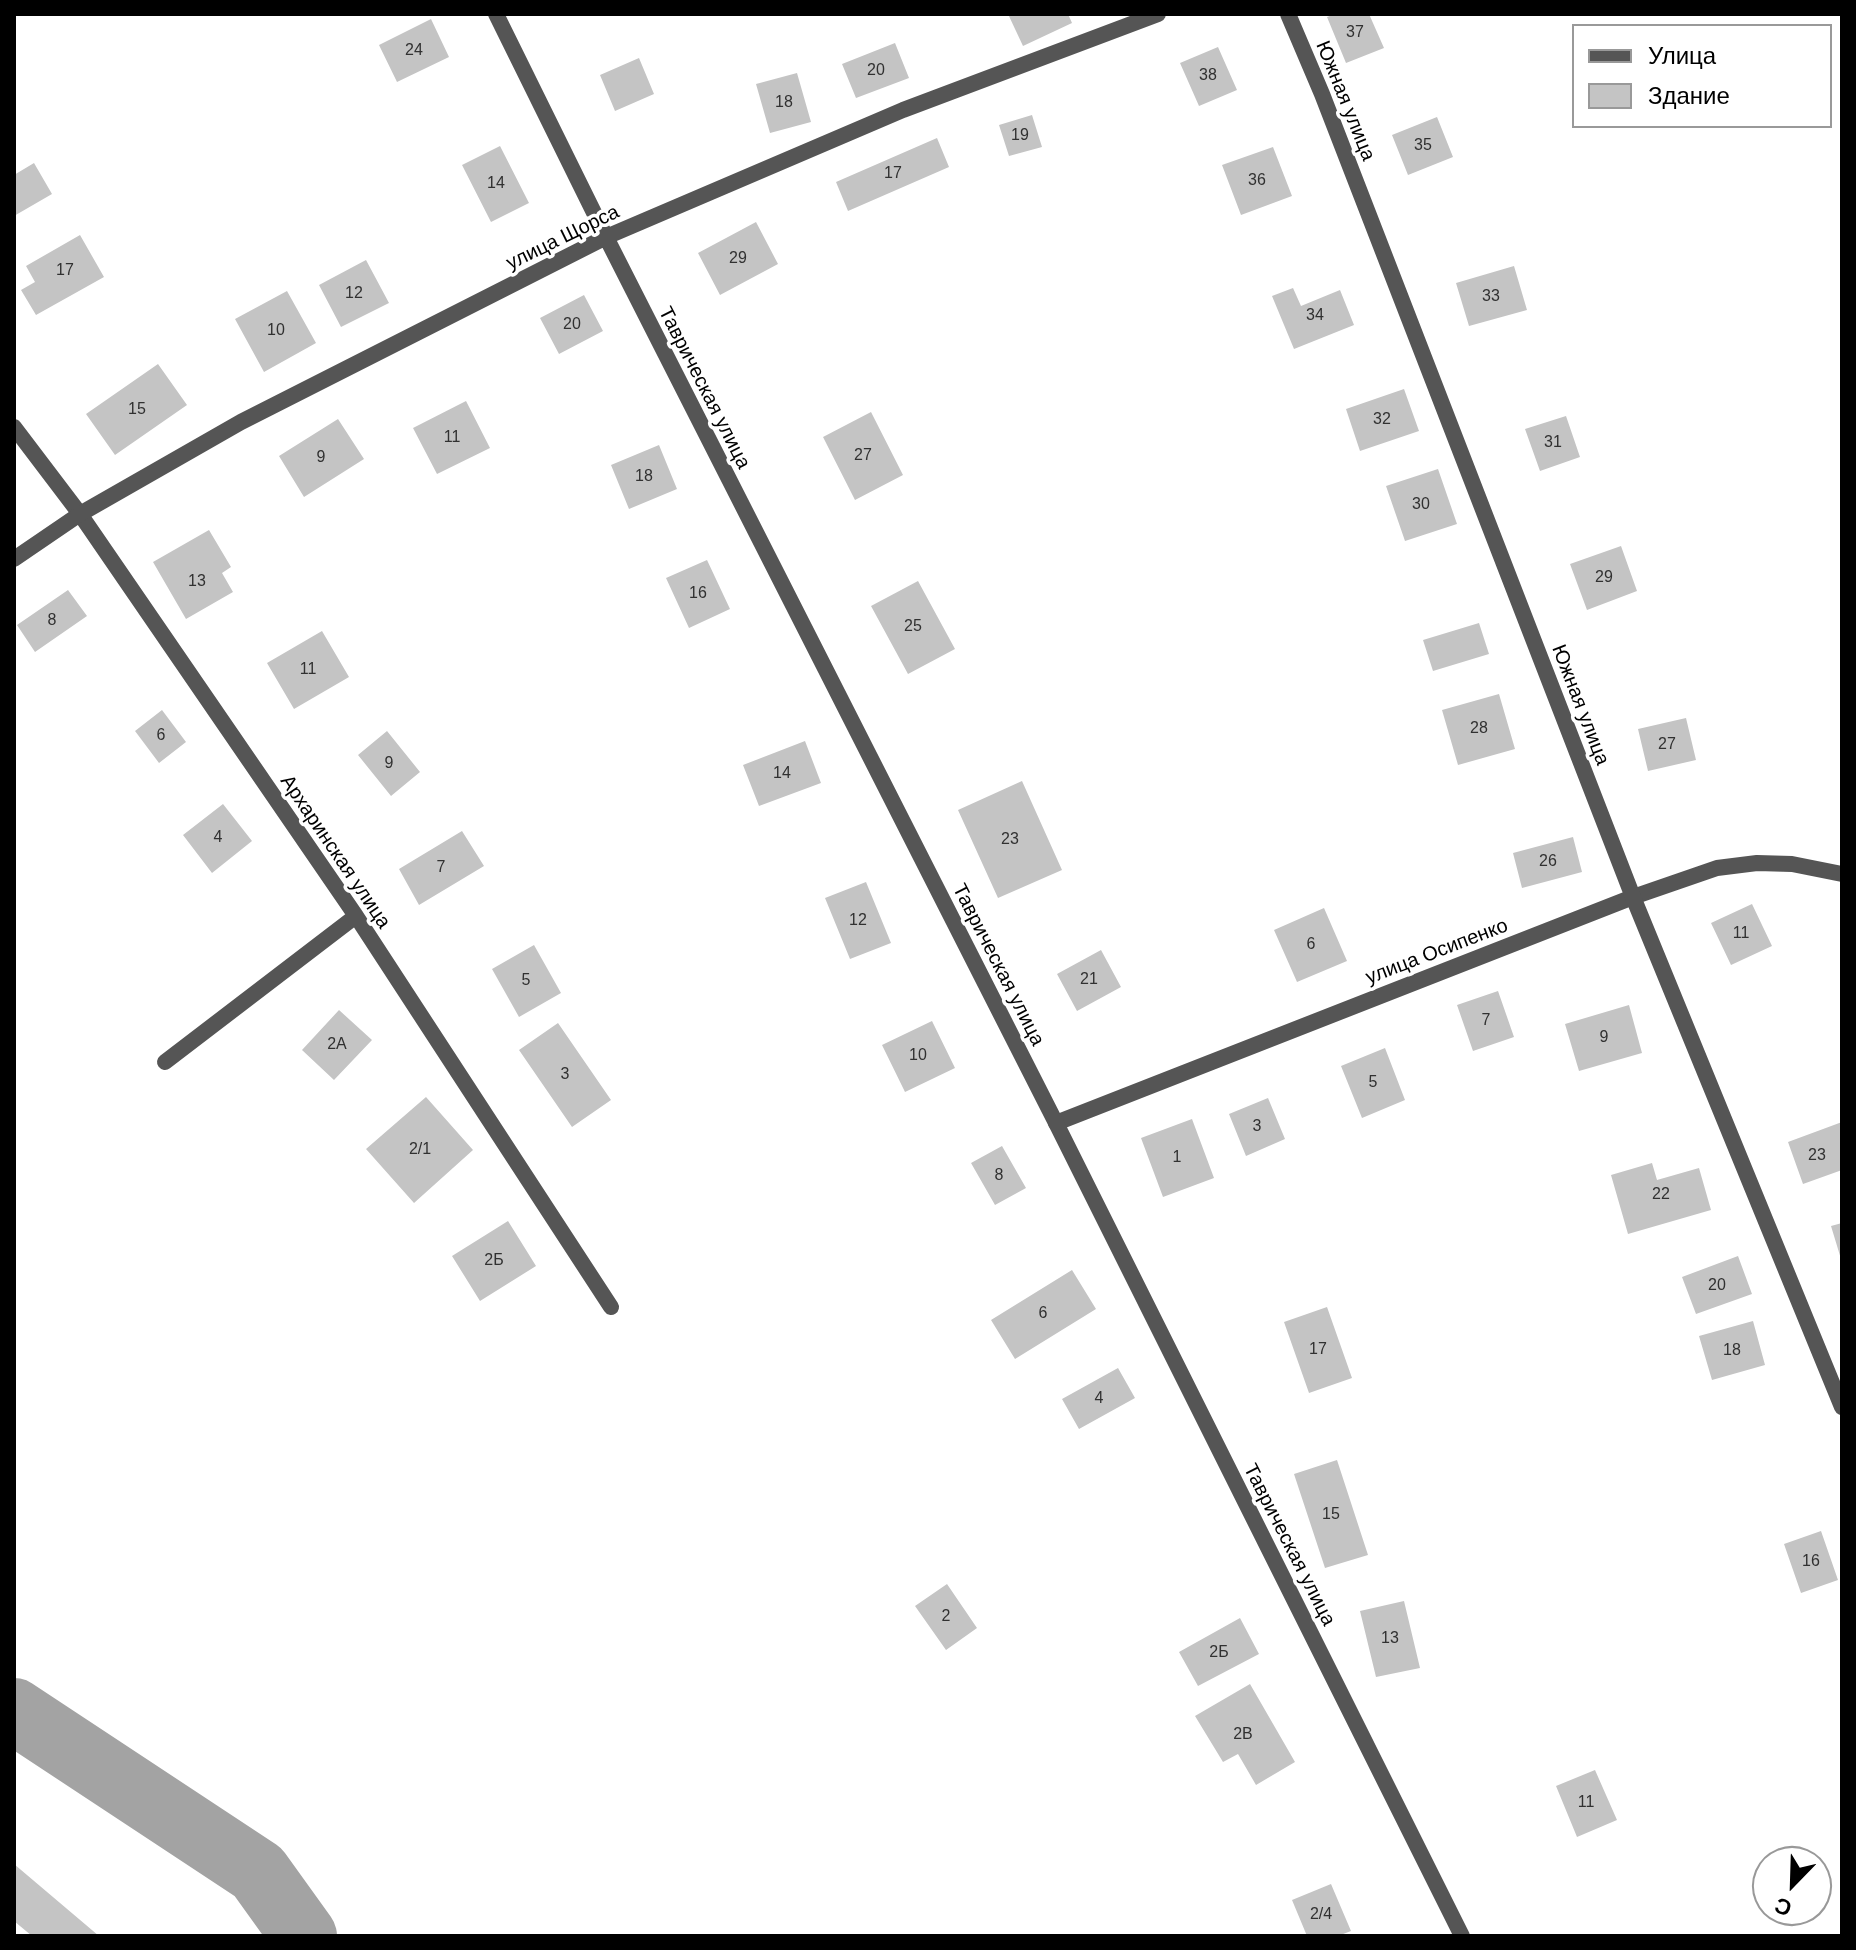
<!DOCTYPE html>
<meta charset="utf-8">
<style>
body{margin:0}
#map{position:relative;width:1856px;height:1950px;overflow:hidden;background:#fff;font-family:Helvetica,sans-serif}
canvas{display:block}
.frame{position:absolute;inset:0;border:16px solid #000;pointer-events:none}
.legend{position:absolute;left:1572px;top:24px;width:260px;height:104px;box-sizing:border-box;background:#fff;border:2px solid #999;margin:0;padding:10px 14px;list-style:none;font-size:24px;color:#000}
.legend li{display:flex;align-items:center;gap:16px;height:40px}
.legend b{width:40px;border:2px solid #999}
.north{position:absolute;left:1752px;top:1846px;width:80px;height:80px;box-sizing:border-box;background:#fff;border:2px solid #999;border-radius:50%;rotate:203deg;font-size:22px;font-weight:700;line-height:32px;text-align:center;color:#000}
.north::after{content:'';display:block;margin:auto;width:28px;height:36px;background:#000;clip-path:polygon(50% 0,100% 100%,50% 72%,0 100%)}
</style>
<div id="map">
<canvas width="1856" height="1950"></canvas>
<div class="frame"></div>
<ul class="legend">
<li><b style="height:10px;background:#555"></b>Улица</li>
<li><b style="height:22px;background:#c4c4c4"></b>Здание</li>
</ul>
<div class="north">С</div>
</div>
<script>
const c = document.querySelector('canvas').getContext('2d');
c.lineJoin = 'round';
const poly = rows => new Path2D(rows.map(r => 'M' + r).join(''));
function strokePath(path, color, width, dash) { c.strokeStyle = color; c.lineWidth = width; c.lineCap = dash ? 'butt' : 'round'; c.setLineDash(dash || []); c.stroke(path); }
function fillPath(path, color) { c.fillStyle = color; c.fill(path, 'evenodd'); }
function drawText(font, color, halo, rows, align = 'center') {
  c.font = font + ' Helvetica,sans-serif'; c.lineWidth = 7; c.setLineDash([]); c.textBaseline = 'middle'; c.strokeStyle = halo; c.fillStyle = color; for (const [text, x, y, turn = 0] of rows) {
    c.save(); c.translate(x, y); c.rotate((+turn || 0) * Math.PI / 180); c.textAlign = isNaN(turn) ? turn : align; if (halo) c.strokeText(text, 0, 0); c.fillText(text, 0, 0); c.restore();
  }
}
const river = poly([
 [14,1711,258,1872,304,1936]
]);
const building = poly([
 [1008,14,1068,14,1072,23,1023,46],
 [1335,14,1369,14,1384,48,1346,63,1327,17],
 [431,19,449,57,397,82,379,45],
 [895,43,909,78,856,98,842,64],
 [1218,47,1237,90,1199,106,1180,63],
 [639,58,654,94,615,111,600,75],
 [797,73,811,122,770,133,756,84],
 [1032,115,1042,147,1009,156,999,125],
 [1437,117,1453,157,1408,175,1392,135],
 [937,138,949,167,848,211,836,182],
 [500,146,529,203,491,222,462,165],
 [1273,147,1292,196,1241,215,1222,165],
 [34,163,52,194,14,216,14,175],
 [756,222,778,264,720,295,698,253],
 [80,235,104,277,36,315,21,290,35,282,26,266],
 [366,260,389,303,341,327,319,285],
 [1514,266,1527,310,1469,326,1456,283],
 [1293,288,1301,306,1340,290,1354,325,1294,349,1272,296],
 [287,291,316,343,264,372,235,319],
 [584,295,603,331,559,354,540,318],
 [158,364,187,405,115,455,86,414],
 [1404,389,1419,431,1360,451,1346,409],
 [466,401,490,448,437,474,413,428],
 [871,412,903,475,855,500,823,437],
 [1566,416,1580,457,1540,471,1525,429],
 [338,419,364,459,304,497,279,456],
 [659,445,677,489,629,509,611,465],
 [1438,469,1457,524,1405,541,1386,486],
 [209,530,231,567,222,573,233,592,186,619,153,562],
 [1621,546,1637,591,1587,610,1570,564],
 [707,560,730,609,689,628,666,578],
 [918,581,955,649,908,674,871,606],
 [68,590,87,616,35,652,17,625],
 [1479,623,1489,654,1433,671,1423,640],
 [322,631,349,677,294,709,267,663],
 [1499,694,1515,749,1458,765,1442,710],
 [162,710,186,742,159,763,135,731],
 [1686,718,1696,760,1648,771,1638,729],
 [387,731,420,772,391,796,358,755],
 [805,741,821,783,759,806,743,765],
 [1022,781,1062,870,998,898,958,810],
 [223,804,252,841,212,873,183,835],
 [462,831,484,866,419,905,399,869],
 [1573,837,1582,872,1522,888,1513,853],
 [866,882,891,943,850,959,825,898],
 [1752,904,1772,946,1731,965,1711,923],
 [1324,908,1347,961,1297,982,1274,930],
 [534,945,561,993,519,1017,492,969],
 [1101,950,1121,987,1077,1011,1057,974],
 [1498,991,1514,1037,1473,1051,1457,1005],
 [1629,1005,1642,1053,1579,1071,1565,1024],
 [339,1010,372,1040,334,1080,302,1050],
 [932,1021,955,1068,905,1092,882,1045],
 [558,1023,611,1100,572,1127,519,1050],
 [1385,1048,1405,1100,1362,1118,1341,1066],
 [426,1097,473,1150,414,1203,366,1149],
 [1268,1098,1285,1139,1246,1156,1229,1114],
 [1192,1119,1214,1178,1163,1197,1141,1138],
 [1842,1122,1842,1170,1803,1184,1788,1142],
 [1002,1146,1026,1188,995,1205,971,1163],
 [1652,1163,1657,1180,1699,1168,1711,1210,1628,1234,1611,1175],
 [508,1221,536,1266,480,1301,452,1256],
 [1842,1223,1842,1259,1841,1259,1831,1226],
 [1738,1256,1752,1294,1696,1314,1682,1277],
 [1072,1270,1096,1309,1015,1359,991,1320],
 [1327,1307,1352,1378,1309,1393,1284,1322],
 [1753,1321,1765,1365,1712,1380,1699,1336],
 [1118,1368,1135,1398,1079,1429,1062,1399],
 [1337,1460,1368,1555,1325,1568,1294,1474],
 [1821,1531,1838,1580,1801,1593,1784,1544],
 [947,1584,977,1628,946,1650,915,1606],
 [1404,1601,1420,1668,1376,1677,1360,1611],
 [1240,1618,1259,1654,1198,1686,1179,1652],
 [1250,1684,1295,1762,1256,1785,1238,1754,1223,1762,1195,1716],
 [1595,1770,1617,1820,1577,1837,1556,1786],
 [14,1864,99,1936,32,1936,14,1921],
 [1331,1884,1351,1931,1338,1936,1307,1936,1292,1900]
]);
const service = poly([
 [14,427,80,514,356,916,611,1307],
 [165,1062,356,916],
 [1056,1123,1633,897,1717,868,1757,863,1792,864,1842,874]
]);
const minor = poly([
 [496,14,606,237,1056,1123,1462,1936],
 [1288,14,1322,94,1633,897,1842,1407],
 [14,559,80,514,241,422,606,237,903,110,1158,14]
]);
const numberNames = [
 ["37",1355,33],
 ["24",414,51],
 ["20",876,71],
 ["38",1208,76],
 ["18",784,103],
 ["19",1020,136],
 ["35",1423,146],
 ["17",893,174],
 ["36",1257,181],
 ["14",496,184],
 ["29",738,259],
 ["17",65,271],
 ["12",354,294],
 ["33",1491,297],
 ["34",1315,316],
 ["20",572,325],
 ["10",276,331],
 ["15",137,410],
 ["32",1382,420],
 ["11",452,438],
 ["31",1553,443],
 ["27",863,456],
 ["9",321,458],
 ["18",644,477],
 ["30",1421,505],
 ["29",1604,578],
 ["13",197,582],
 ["16",698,594],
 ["8",52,621],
 ["25",913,627],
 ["11",308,670],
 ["28",1479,729],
 ["6",161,736],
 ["27",1667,745],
 ["9",389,764],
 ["14",782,774],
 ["4",218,838],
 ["23",1010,840],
 ["26",1548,862],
 ["7",441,868],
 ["12",858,921],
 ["11",1741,934],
 ["6",1311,945],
 ["21",1089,980],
 ["5",526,981],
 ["7",1486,1021],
 ["9",1604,1038],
 ["2А",337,1045],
 ["10",918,1056],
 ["3",565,1075],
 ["5",1373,1083],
 ["3",1257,1127],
 ["2/1",420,1150],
 ["23",1817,1156],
 ["1",1177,1158],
 ["8",999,1176],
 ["22",1661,1195],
 ["2Б",494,1261],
 ["20",1717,1286],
 ["6",1043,1314],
 ["17",1318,1350],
 ["18",1732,1351],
 ["4",1099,1399],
 ["15",1331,1515],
 ["16",1811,1562],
 ["2",946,1617],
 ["13",1390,1639],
 ["2Б",1219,1653],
 ["2В",1243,1735],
 ["11",1586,1803],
 ["2/4",1321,1915]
];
const streetNames = [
 ["Южная улица",1345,101,68],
 ["улица Щорса",563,238,-26],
 ["Таврическая улица",704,388,63],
 ["Южная улица",1580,705,69],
 ["Архаринская улица",335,852,56],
 ["улица Осипенко",1437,952,-21],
 ["Таврическая улица",998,965,63],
 ["Таврическая улица",1289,1545,63]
];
strokePath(river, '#a3a3a3', 66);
fillPath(building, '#c4c4c4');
strokePath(service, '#555', 16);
strokePath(minor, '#555', 16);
drawText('16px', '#313131', null, numberNames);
drawText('20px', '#000', '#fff', streetNames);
</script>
